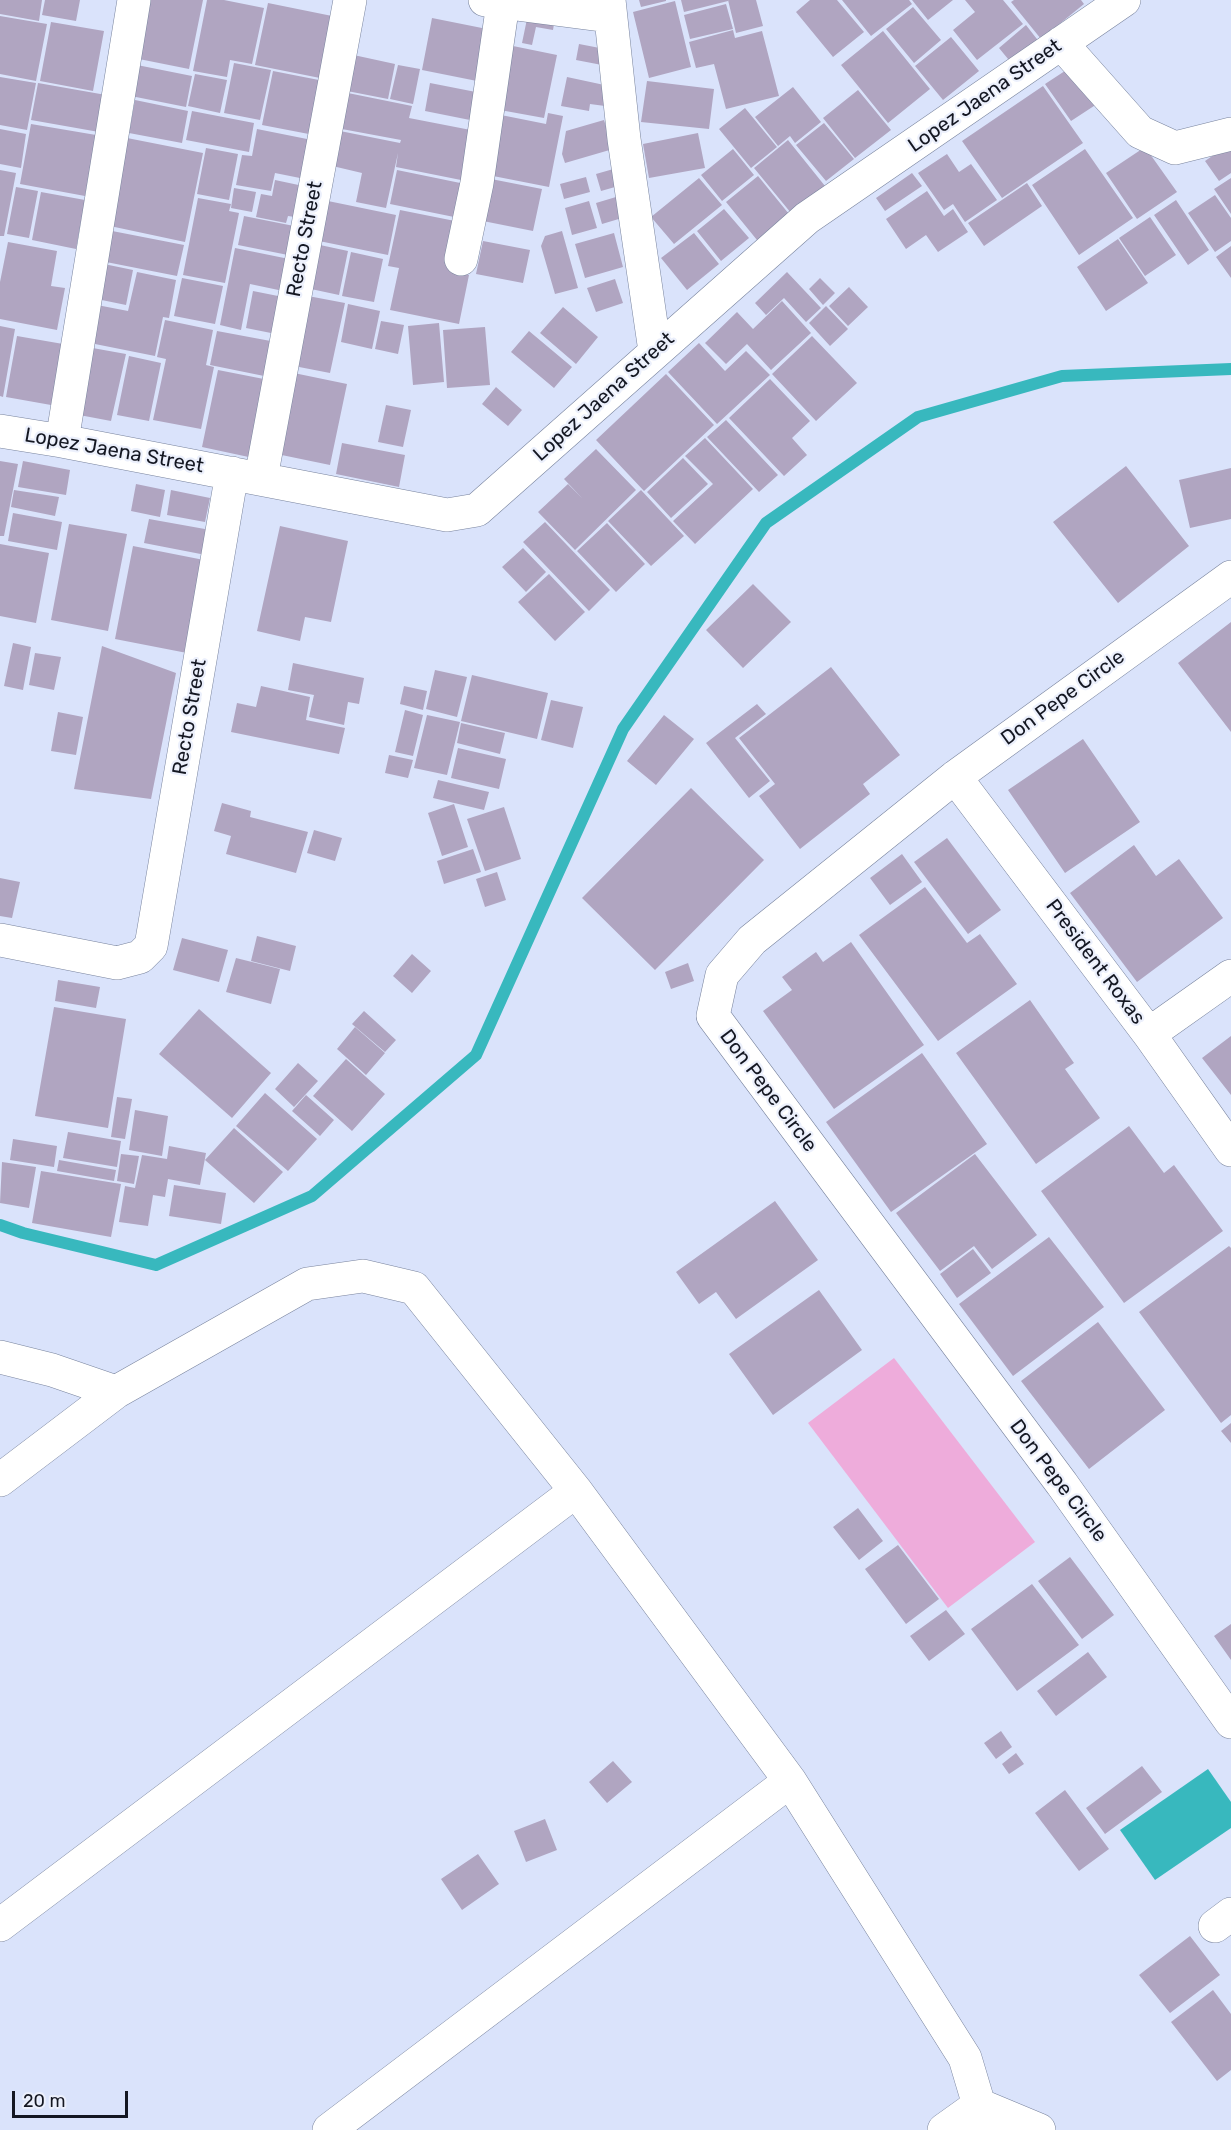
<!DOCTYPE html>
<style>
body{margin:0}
#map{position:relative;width:1231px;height:2130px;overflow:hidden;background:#dae3fb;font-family:Rubik,sans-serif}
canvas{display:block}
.scale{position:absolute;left:12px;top:2091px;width:116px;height:27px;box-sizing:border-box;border:3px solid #141722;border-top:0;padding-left:8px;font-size:18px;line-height:21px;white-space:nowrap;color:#141722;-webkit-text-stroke:4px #ecf0fc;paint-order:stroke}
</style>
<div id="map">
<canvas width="1231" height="2130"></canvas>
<div class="scale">20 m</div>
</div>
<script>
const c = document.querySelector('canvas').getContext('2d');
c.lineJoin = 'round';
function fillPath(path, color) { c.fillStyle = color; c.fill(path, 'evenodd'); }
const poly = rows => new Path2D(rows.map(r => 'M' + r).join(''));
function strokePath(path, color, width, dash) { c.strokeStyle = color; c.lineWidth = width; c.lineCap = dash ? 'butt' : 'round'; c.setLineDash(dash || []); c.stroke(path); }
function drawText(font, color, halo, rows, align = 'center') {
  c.font = font + ' Rubik,sans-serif'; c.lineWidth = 4.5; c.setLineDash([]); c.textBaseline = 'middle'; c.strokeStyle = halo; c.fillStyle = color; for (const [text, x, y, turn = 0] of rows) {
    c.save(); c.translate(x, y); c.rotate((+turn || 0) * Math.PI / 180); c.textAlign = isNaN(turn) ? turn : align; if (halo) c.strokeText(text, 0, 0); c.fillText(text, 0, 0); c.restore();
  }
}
const green = poly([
 [894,1358,1035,1542,948,1608,808,1423]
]);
const water = poly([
 [1208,1769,1231,1802,1231,1828,1155,1880,1120,1830]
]);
const stream = poly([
 [0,1225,23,1233,156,1265,312,1196,476,1055,623,729,766,523,918,417,1062,376,1231,369]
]);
const building = poly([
 [0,0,42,0,39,21,0,14],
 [45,0,80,0,76,21,42,15],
 [146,0,203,0,189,69,134,58],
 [207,0,224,0,264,8,252,64,230,60,227,77,193,71],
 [639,0,666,0,666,1,641,7],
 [681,0,728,0,728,1,684,12],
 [728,0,756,0,763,26,736,33],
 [810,0,837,0,864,32,833,57,796,12],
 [842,0,909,0,912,4,871,36],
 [912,0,953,0,928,20],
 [965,0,1003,0,1023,24,977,60,953,30,975,12],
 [1014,0,1081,0,1084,4,1041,39,1011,2],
 [675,1,691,67,649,78,633,12],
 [268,3,337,17,325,79,255,65],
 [726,4,733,29,690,39,684,15],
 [913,7,941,40,914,63,886,29],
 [0,16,47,24,36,81,0,74],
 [432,18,487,29,477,81,422,70],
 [527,19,554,24,553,30,536,27,532,45,522,43],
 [51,22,104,31,93,91,40,81],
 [1026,25,1040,43,1013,65,999,48],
 [733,30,735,38,762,31,779,96,726,109,714,64,696,68,689,42],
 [883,31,930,89,888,123,841,65],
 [951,37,979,71,943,100,915,66],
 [579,44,605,49,602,65,576,60],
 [513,46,557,55,544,118,500,110],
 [349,54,395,64,388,99,342,90],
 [234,63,271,70,260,120,224,113],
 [137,65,192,76,186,107,131,96],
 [398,65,420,69,413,104,390,99],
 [1071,67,1097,104,1071,121,1045,84],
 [273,71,324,81,314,135,262,125],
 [195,74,227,80,220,113,188,106],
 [0,77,36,83,27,130,0,125],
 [567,77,609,86,605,106,590,104,589,111,561,106],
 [647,81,714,89,709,129,641,122],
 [38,83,106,95,99,132,31,120],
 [430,83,481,93,475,121,425,111],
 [1043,86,1083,143,1002,198,962,141],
 [793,87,821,122,795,143,790,136,778,146,755,117],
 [858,90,891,130,855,158,823,118],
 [338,91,412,106,409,118,481,132,471,182,396,167,398,153,386,208,356,202,362,173,324,164,330,129,400,143,401,140,331,127],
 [135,100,188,111,182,143,129,133],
 [745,108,777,147,751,168,719,129],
 [192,111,254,123,249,152,186,140],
 [548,113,563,116,549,187,488,175,501,115,546,124],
 [604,120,613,149,565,163,562,154,566,131],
 [824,123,854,159,826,181,796,145],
 [31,124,96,135,85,196,20,184],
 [0,129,26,134,21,168,0,164],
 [257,129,317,141,310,180,275,173,271,191,236,185,242,155,252,156],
 [698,133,705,168,649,178,643,144],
 [127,138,203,153,185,242,110,226],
 [788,140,825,186,791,213,754,168],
 [1231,143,1231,173,1219,181,1205,161],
 [1145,147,1177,192,1137,219,1106,173],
 [206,148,238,154,229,200,197,194],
 [733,149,754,175,722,201,701,175],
 [1085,149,1133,218,1079,255,1032,185],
 [947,154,959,172,971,164,997,200,965,222,953,204,944,210,918,173],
 [617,168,622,185,601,191,596,174],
 [0,170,16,173,4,236,0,236],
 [397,170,470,185,464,219,390,204],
 [912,173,922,186,885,211,876,198],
 [758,176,789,214,757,240,726,202],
 [586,177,590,192,564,199,560,184],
 [486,178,542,189,533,231,478,220],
 [699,178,722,205,674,244,651,217],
 [1231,178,1231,214,1214,189],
 [275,180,308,187,302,218,288,216,286,223,256,217,261,194,272,196],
 [1027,183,1042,206,984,246,968,223],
 [16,187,38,191,29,238,7,234],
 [234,188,256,192,252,212,231,208],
 [927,191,944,216,953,209,968,232,938,252,926,235,906,249,886,219],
 [41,192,85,200,76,249,32,240],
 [1215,195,1231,218,1231,241,1215,252,1188,213],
 [616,197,622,218,602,224,596,203],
 [198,198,231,204,229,211,239,213,225,283,183,275],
 [1176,200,1209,250,1188,265,1154,215],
 [328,201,396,215,388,255,319,241],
 [589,201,597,228,572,235,565,208],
 [724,209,749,238,721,261,697,231],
 [400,210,465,223,455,272,469,275,459,324,390,310,399,268,388,266],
 [244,216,294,226,288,255,238,245],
 [1150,217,1176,255,1145,276,1119,238],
 [107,230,184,245,177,276,101,261],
 [562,231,578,288,555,294,541,246,545,236],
 [614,233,623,267,585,278,575,244],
 [694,233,719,264,687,290,661,258],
 [1118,239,1148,283,1106,311,1077,267],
 [483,241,530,250,523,283,476,274],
 [8,242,57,251,51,286,65,288,57,330,0,319,0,282],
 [320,245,348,251,339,295,311,289],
 [1231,246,1231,278,1216,257],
 [235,248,294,260,288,292,250,284,241,330,220,325],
 [351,252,383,259,374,302,342,296],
 [99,263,133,270,126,305,92,298],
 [137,272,176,280,169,318,163,317,155,356,90,343,97,305,128,311],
 [787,272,821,308,806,322,784,298,766,315,755,303],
 [182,278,223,286,215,324,174,316],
 [820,278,835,293,823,305,809,289],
 [615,279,623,303,596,312,587,288],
 [849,287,868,307,848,326,829,306],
 [253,291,288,298,281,335,246,328],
 [308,296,345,303,330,373,294,366],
 [782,301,811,333,771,370,747,344,726,364,705,343,737,312,753,329],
 [348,304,380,311,372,349,341,342],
 [826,306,848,329,830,346,809,323],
 [563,307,598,337,576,364,540,333],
 [165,320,213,330,206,365,214,367,201,429,153,420,166,359,157,357],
 [381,321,404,325,398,354,375,349],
 [439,323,444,382,413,385,408,326],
 [0,326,15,329,3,397,0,396],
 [485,327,490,385,447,388,443,330],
 [217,331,276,342,269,377,210,365],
 [529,331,572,367,554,388,511,352],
 [17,336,63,344,51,405,6,397],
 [812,336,857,383,816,421,772,374],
 [699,343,725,371,746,351,770,375,717,424,668,372],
 [87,347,126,354,111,421,74,414],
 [129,356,161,363,149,421,117,415],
 [218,370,274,381,258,459,202,447],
 [289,372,347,384,330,465,272,453],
 [666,374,714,425,644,491,596,440],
 [770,379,810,421,792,438,807,455,784,476,729,418],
 [496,387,522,410,508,426,482,404],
 [386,405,411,410,403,447,378,442],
 [726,420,778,475,759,492,707,437],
 [705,438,753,489,695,544,673,521,713,484,685,456],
 [342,443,405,455,399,487,336,474],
 [596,449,636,490,575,550,538,512,568,484,582,498,564,479],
 [683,458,708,484,671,518,647,492],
 [0,461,18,464,4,536,0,536],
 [23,461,70,470,66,495,18,487],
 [1126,466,1189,546,1118,603,1053,522],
 [1231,468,1231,519,1190,528,1179,480],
 [136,484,165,490,160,517,131,511],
 [14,490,59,497,55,516,11,507],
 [171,490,210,498,205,522,167,515],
 [641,490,684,536,651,566,608,521],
 [13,513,62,522,57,550,8,541],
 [149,519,216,531,211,556,144,543],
 [545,522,610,590,589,611,523,542],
 [607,523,645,564,616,592,577,551],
 [69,524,127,534,108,631,51,620],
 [280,526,348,541,331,622,305,617,300,641,257,631],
 [0,544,49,553,36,623,0,616],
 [133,546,204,560,187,653,115,639],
 [523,548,546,572,526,592,502,567],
 [549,574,585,612,555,641,518,602],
 [753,584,791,622,743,668,706,630],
 [1231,622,1231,732,1178,663],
 [13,643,31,647,23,690,4,686],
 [102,646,176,673,151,799,74,789],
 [35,653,61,657,54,690,29,685],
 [293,663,364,678,359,704,348,702,344,725,309,717,314,695,288,690],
 [831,667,900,755,863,784,870,794,800,849,759,796,775,784,739,738],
 [435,670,467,677,457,717,426,709],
 [472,675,548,693,537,739,461,721],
 [261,686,310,697,306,720,345,728,339,754,231,732,237,703,256,707],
 [404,686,427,691,423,710,400,704],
 [551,700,583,707,573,748,541,740],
 [757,704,766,714,735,738,770,781,749,798,706,743],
 [405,710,423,715,413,756,395,752],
 [58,712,83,717,76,755,51,751],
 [427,715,460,722,447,775,414,768],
 [664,715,694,739,656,785,627,761],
 [461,723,505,733,500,754,457,743],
 [1083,739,1140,822,1065,873,1008,790],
 [458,748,506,759,499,789,451,778],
 [389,755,413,760,408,778,385,773],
 [438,780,489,792,484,810,433,798],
 [691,788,764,860,655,970,582,898],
 [222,803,251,811,250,817,308,832,296,873,226,854,231,836,214,831],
 [454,804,468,847,442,856,428,813],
 [504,807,521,859,485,871,467,819],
 [314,830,342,838,335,861,307,853],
 [947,838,1001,910,968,934,914,862],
 [1134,845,1156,876,1179,859,1223,918,1137,982,1070,893],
 [473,849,481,872,444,884,437,861],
 [902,854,922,882,890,905,870,878],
 [497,872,506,900,485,907,476,879],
 [0,878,20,882,12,918,0,916],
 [925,887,967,943,980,934,1017,984,938,1041,859,935],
 [257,936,296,946,290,971,251,961],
 [182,938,228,950,219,982,173,970],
 [851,942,924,1045,834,1109,763,1011,792,990,782,977,816,952,823,962],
 [412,954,431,971,412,993,393,976],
 [236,958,280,969,271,1004,226,992],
 [688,963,694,981,671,989,665,972],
 [58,980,100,987,96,1008,55,1001],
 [1030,1000,1074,1063,1065,1069,1100,1118,1036,1164,956,1053],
 [54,1007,126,1019,108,1128,35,1116],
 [199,1009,271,1073,232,1118,159,1054],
 [364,1011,396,1040,385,1052,352,1024],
 [355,1027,385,1053,366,1075,337,1049],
 [1231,1036,1231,1095,1202,1058],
 [922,1053,987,1144,891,1212,826,1122],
 [346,1059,385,1094,352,1131,313,1096],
 [298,1063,318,1081,294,1107,275,1089],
 [265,1093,317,1139,288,1171,236,1126],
 [306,1095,334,1120,320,1136,292,1111],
 [117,1097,132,1099,125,1139,111,1137],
 [135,1110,168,1116,162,1156,129,1150],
 [1129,1126,1164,1173,1174,1165,1223,1231,1124,1303,1041,1191],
 [234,1128,283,1172,254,1203,205,1160],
 [68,1132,121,1141,117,1167,63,1158],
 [13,1139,57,1146,54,1167,10,1160],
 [169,1146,206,1153,200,1185,168,1179,165,1197,153,1195,148,1226,119,1222,125,1186,135,1188,142,1155,167,1159],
 [121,1154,139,1156,134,1184,117,1181],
 [975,1154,1037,1235,992,1269,974,1246,940,1271,896,1213],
 [59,1160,116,1170,114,1181,57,1171],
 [2,1162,36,1167,29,1208,0,1203],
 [41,1171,121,1184,111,1237,32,1223],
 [174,1185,226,1193,221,1224,169,1216],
 [775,1201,818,1260,736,1319,716,1292,699,1304,676,1272],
 [1049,1237,1104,1307,1013,1376,959,1304],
 [1229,1246,1231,1248,1231,1415,1221,1423,1139,1312],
 [973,1249,991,1273,957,1298,940,1274],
 [819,1290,862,1350,773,1415,729,1354],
 [1098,1322,1165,1410,1089,1469,1021,1381],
 [1231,1423,1231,1443,1221,1431],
 [858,1508,883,1541,859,1560,833,1527],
 [898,1545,939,1599,906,1624,865,1569],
 [1070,1557,1114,1615,1082,1639,1038,1581],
 [1032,1584,1079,1645,1017,1691,971,1629],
 [946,1610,965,1634,929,1661,910,1636],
 [1231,1624,1231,1660,1214,1636],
 [1088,1652,1107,1677,1056,1716,1037,1691],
 [1001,1731,1012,1747,996,1759,984,1743],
 [1016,1753,1024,1764,1009,1774,1002,1764],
 [613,1761,632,1782,607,1803,589,1782],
 [1142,1766,1162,1792,1105,1834,1086,1808],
 [1065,1790,1109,1849,1079,1871,1035,1813],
 [545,1819,557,1850,526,1862,514,1831],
 [478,1854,499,1884,462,1910,441,1879],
 [1190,1936,1220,1975,1170,2013,1139,1975],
 [1213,1990,1231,2014,1231,2070,1217,2081,1171,2022]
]);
const minor = poly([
 [485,0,609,16],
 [609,0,624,139,655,351],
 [1061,43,1140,132,1175,148,1231,134],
 [461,259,477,183,503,3],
 [0,431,62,441,447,515,477,510,807,218,1124,0],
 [62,441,134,0],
 [261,478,350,0],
 [1231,577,955,777,752,940,722,975,713,1016,1062,1484,1231,1722],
 [955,777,1149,1034,1231,1150],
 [0,940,117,963,140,957,151,946,232,473],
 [1149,1034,1231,976],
 [0,1357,52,1370,116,1392],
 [0,1480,116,1392,307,1284,363,1276,414,1288,576,1491,790,1781,965,2058,979,2105,983,2130],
 [0,1925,576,1491],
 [1215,1926,1231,1914],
 [329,2130,790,1781],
 [944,2130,979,2105,1039,2130]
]);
const streetNames = [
 ["Lopez Jaena Street",985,96,-35],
 ["Recto Street",305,239,-79],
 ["Lopez Jaena Street",604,397,-42],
 ["Lopez Jaena Street",114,451,10],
 ["Don Pepe Circle",1063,698,-36],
 ["Recto Street",190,717,-80],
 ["President Roxas",1095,962,53],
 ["Don Pepe Circle",768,1091,53],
 ["Don Pepe Circle",1058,1481,53]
];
fillPath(green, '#eeacdb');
fillPath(water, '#38b8be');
strokePath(stream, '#38b8be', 12);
fillPath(building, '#b0a5c1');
strokePath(minor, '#78839d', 34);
strokePath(minor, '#fff', 33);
drawText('20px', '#141722', '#ecf0fc', streetNames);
</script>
